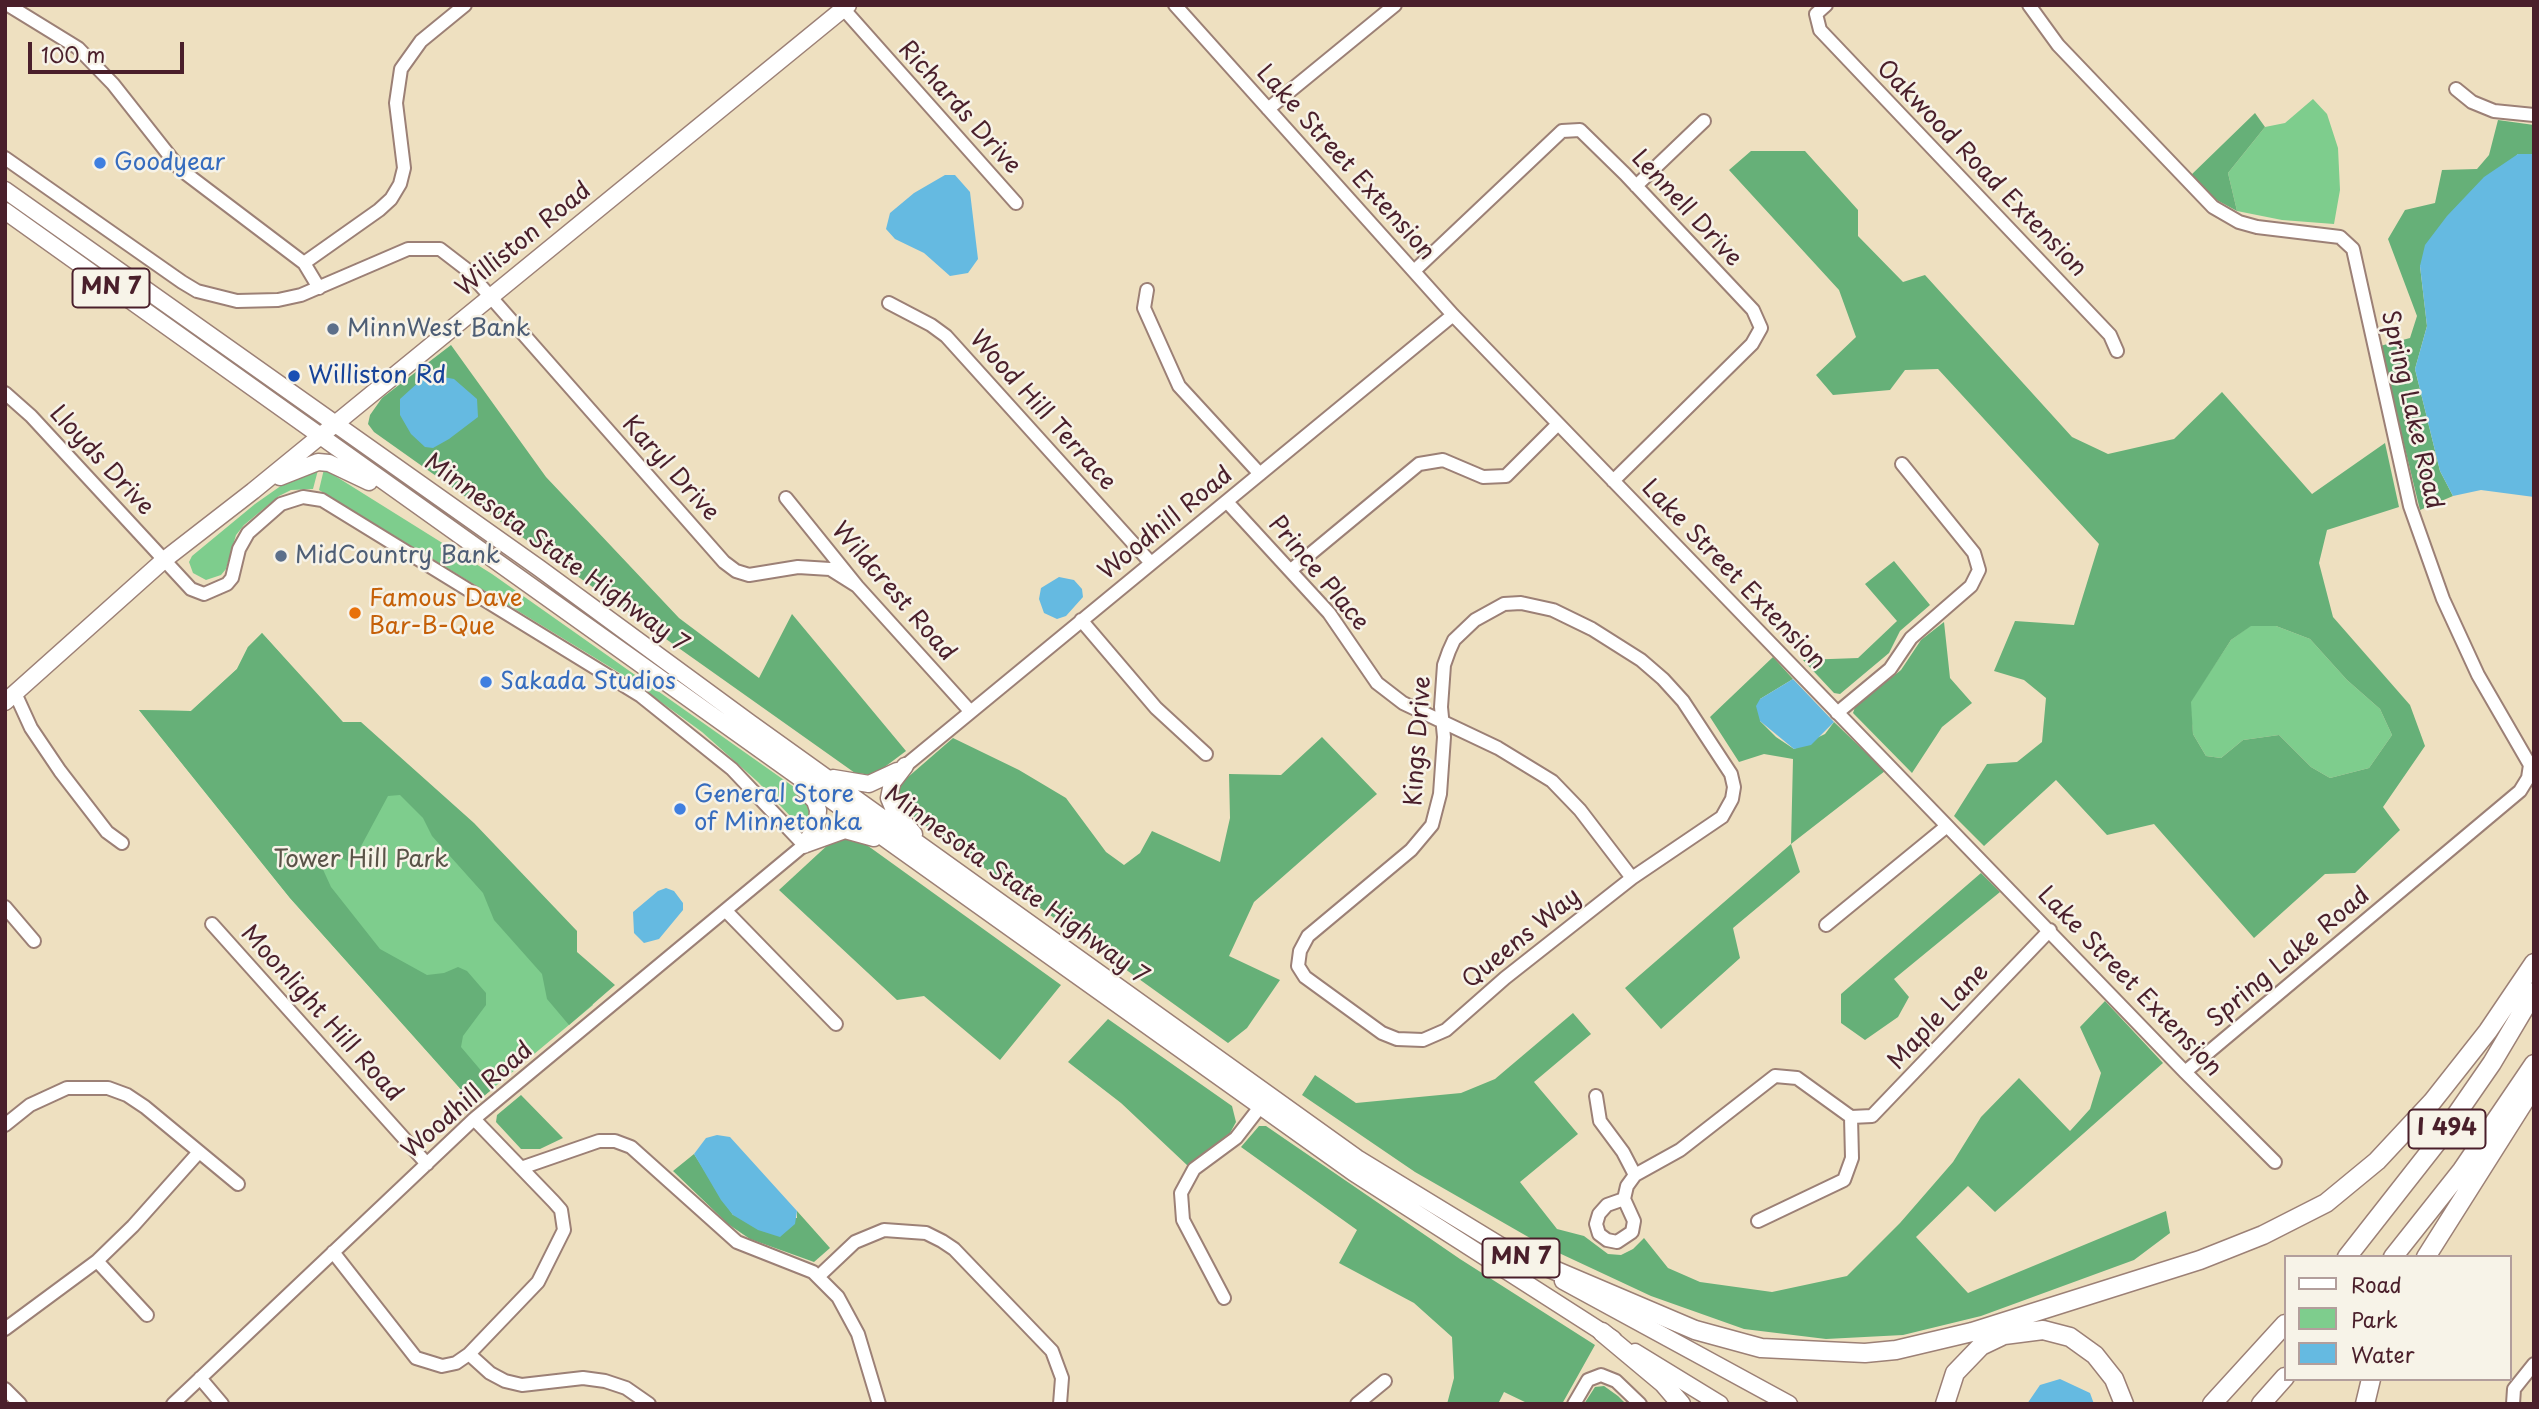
<!DOCTYPE html>
<style>
body{margin:0}
#map{position:relative;width:2539px;height:1409px;overflow:hidden;background:#eee0c0;font-family:"Playpen Sans",sans-serif}
canvas{display:block}
.frame{position:absolute;inset:0;border:7px solid #4a1f2b;pointer-events:none}
.legend{position:absolute;left:2284px;top:1255px;width:228px;height:126px;box-sizing:border-box;background:#f7f3e8;border:2px solid #b29e9c;margin:0;padding:9px 12px;list-style:none;font-size:21px;color:#4a1f2b}
.legend li{display:flex;align-items:center;gap:14px;height:35px}
.legend b{width:35px;border:2px solid #b29e9c}
.scale{position:absolute;left:28px;top:42px;width:156px;height:32px;box-sizing:border-box;border:4px solid #4a1f2b;border-top:0;padding-left:9px;font-size:21px;line-height:24px;white-space:nowrap;color:#4a1f2b;-webkit-text-stroke:5px #f7f3e8;paint-order:stroke}
</style>
<div id="map">
<canvas width="2539" height="1409"></canvas>
<div class="frame"></div>
<ul class="legend">
<li><b style="height:9px;background:#fff"></b>Road</li>
<li><b style="height:19px;background:#7ecd8d"></b>Park</li>
<li><b style="height:19px;background:#65bae1"></b>Water</li>
</ul>
<div class="scale">100 m</div>
</div>
<script>
const c = document.querySelector('canvas').getContext('2d');
c.lineJoin = 'round';
function fillPath(path, color) { c.fillStyle = color; c.fill(path, 'evenodd'); }
const poly = rows => new Path2D(rows.map(r => 'M' + r).join(''));
function strokePath(path, color, width, dash) { c.strokeStyle = color; c.lineWidth = width; c.lineCap = dash ? 'butt' : 'round'; c.setLineDash(dash || []); c.stroke(path); }
function drawText(font, color, halo, rows, align = 'center') {
  c.font = font + ' "Playpen Sans",sans-serif'; c.lineWidth = 5; c.setLineDash([]); c.textBaseline = 'middle'; c.strokeStyle = halo; c.fillStyle = color; for (const [text, x, y, turn = 0] of rows) {
    c.save(); c.translate(x, y); c.rotate((+turn || 0) * Math.PI / 180); c.textAlign = isNaN(turn) ? turn : align; if (halo) c.strokeText(text, 0, 0); c.fillText(text, 0, 0); c.restore();
  }
}
const green = poly([
 [2313,99,2327,114,2338,148,2340,190,2334,224,2282,220,2237,211,2228,173,2265,127,2285,123],
 [324,469,492,574,801,792,807,798,811,815,809,820,805,824,792,818,758,782,702,732,628,678,319,490],
 [318,470,313,489,291,490,279,496,244,525,236,535,226,569,221,575,206,580,193,573,189,562,192,556,255,504,302,471],
 [2250,626,2276,626,2310,639,2347,680,2380,709,2392,735,2369,768,2330,778,2311,767,2279,735,2243,740,2221,758,2206,756,2193,734,2190,702,2231,640],
 [262,633,593,1005,474,1104,290,898,139,710,191,711,237,669,248,647]
]);
const forest = poly([
 [2255,113,2265,127,2228,173,2237,211,2211,197,2190,176],
 [2498,120,2534,125,2534,154,2518,154,2420,266,2427,326,2415,369,2440,471,2453,496,2420,510,2380,346,2410,338,2417,316,2388,239,2405,210,2435,203,2442,170,2477,169,2489,155],
 [1751,151,1805,151,1858,210,1858,236,1903,282,1925,275,2072,437,2108,454,2174,439,2222,392,2312,494,2385,443,2399,507,2327,530,2319,563,2333,617,2410,705,2425,746,2383,807,2400,830,2355,873,2325,874,2254,938,2154,824,2107,835,2056,780,1984,846,1954,816,1987,764,2017,762,2042,742,2046,698,2024,680,1994,671,2015,621,2074,625,2099,544,1938,369,1905,370,1890,390,1833,395,1816,375,1856,337,1839,290,1729,170],
 [2251,626,2276,626,2310,639,2347,680,2380,709,2392,735,2369,768,2330,778,2311,767,2279,735,2243,740,2221,758,2206,756,2193,734,2191,702,2231,640],
 [451,345,546,477,679,618,759,678,792,614,906,751,874,775,855,773,374,432,368,424,370,415,382,398],
 [1894,561,1930,605,1900,631,1889,653,1840,694,1834,693,1803,660,1858,658,1897,621,1865,584],
 [1944,622,1950,678,1972,703,1942,727,1912,773,1853,713,1855,707,1901,670,1921,640],
 [262,633,343,722,361,722,474,823,577,931,577,952,615,985,569,1025,547,999,542,974,494,920,483,893,432,836,423,818,400,795,388,796,352,863,334,855,320,863,331,887,380,949,427,975,444,973,458,967,467,971,486,993,486,1005,463,1036,461,1047,495,1087,474,1104,290,898,139,710,191,711,237,669,248,647],
 [1773,657,1793,679,1760,699,1760,721,1776,737,1794,749,1825,734,1834,722,1885,771,1791,844,1800,872,1733,928,1740,958,1661,1029,1625,988,1791,844,1793,759,1764,754,1739,762,1710,717],
 [1322,737,1377,794,1254,902,1229,956,1280,980,1247,1028,1228,1043,904,810,897,796,900,784,953,738,1019,770,1066,798,1106,852,1124,865,1140,853,1152,831,1220,862,1230,818,1229,774,1281,775],
 [843,838,864,843,1061,985,1000,1060,924,996,897,1000,779,890,831,842],
 [1981,873,2000,892,1894,979,1909,997,1898,1017,1865,1040,1841,1023,1841,994],
 [2105,1001,2163,1063,1995,1212,1968,1186,1916,1237,1968,1293,2166,1211,2170,1233,2134,1260,1981,1316,1903,1335,1826,1339,1744,1329,1651,1296,1544,1246,1415,1172,1302,1095,1315,1075,1356,1103,1461,1093,1495,1079,1573,1013,1591,1034,1534,1082,1578,1134,1520,1182,1557,1229,1584,1236,1608,1254,1621,1255,1633,1249,1644,1238,1668,1268,1700,1282,1772,1292,1847,1276,1900,1223,1953,1162,1981,1117,2019,1078,2070,1131,2090,1109,2101,1073,2080,1027],
 [1108,1019,1232,1106,1236,1122,1230,1133,1188,1166,1121,1103,1068,1062],
 [521,1095,563,1138,540,1149,521,1149,496,1122,497,1115],
 [1259,1126,1266,1126,1460,1259,1595,1345,1562,1404,1529,1404,1504,1392,1498,1404,1447,1404,1454,1378,1452,1337,1414,1303,1339,1263,1357,1230,1241,1147],
 [694,1154,733,1215,797,1218,797,1211,830,1248,814,1262,750,1239,728,1224,673,1171],
 [1604,1386,1618,1396,1626,1404,1584,1404,1595,1387]
]);
const water = poly([
 [2518,154,2534,154,2534,497,2481,490,2453,496,2440,471,2415,369,2427,326,2420,266,2425,245,2447,216,2484,177],
 [945,175,955,175,970,192,978,259,968,273,950,276,924,253,895,239,886,229,890,213,914,193],
 [432,375,454,379,477,399,478,417,449,439,433,448,425,447,411,434,400,415,400,399,421,380],
 [1059,577,1074,580,1082,589,1083,597,1066,616,1057,619,1044,613,1039,599,1041,588],
 [1793,679,1834,722,1811,745,1794,749,1760,721,1756,706,1760,699],
 [666,888,674,891,683,903,683,910,659,939,644,943,634,933,633,912,658,891],
 [717,1135,730,1137,797,1211,795,1224,780,1237,758,1230,733,1215,721,1200,694,1154,706,1138],
 [2060,1379,2090,1393,2094,1404,2027,1404,2040,1385]
]);
const minor = poly([
 [8,5,78,48,113,84,180,169,304,263,319,288],
 [840,5,1016,203],
 [1175,5,1453,315,2185,1072,2275,1162],
 [1826,5,1816,14,1820,30,2110,335,2117,351],
 [2029,5,2058,45,2213,207,2239,222,2257,227,2340,237,2353,249,2410,506,2443,599,2478,675,2530,765,2528,778,2520,791,2185,1072],
 [2456,89,2472,102,2494,111,2534,115],
 [1268,109,1395,5],
 [5,158,182,282,197,291,237,301,278,300,301,295,408,249,440,249,466,269,724,562,736,571,749,575,798,567,830,569,857,586],
 [1636,186,1704,121],
 [304,263,379,210,391,199,400,184,404,168,396,103,401,69,421,41,465,5],
 [1414,271,1562,131,1580,130,1625,174,1753,310,1761,328,1752,344,1613,481],
 [1147,290,1144,308,1179,386,1260,474],
 [889,303,931,325,946,336,1151,563],
 [5,393,31,416,191,589,204,594,227,584,232,578,239,549,248,533,281,504,303,497,322,500,641,696,732,769,804,845,474,1119,173,1404],
 [786,498,857,586,970,711],
 [1228,503,1329,613,1377,683,1403,703,1498,748,1552,781,1580,810,1632,878],
 [1291,570,1419,464,1443,460,1483,477,1506,476,1558,424],
 [1521,603,1553,610,1592,629,1641,660,1663,679,1683,701,1731,774,1734,787,1732,799,1722,817,1632,878,1505,978,1446,1030,1423,1040,1397,1039,1382,1033,1305,977,1298,966,1300,951,1308,936,1411,850,1432,825,1440,794,1444,737,1441,707,1444,665,1449,651,1454,640,1475,620,1504,604,1521,603],
 [1081,620,1156,708,1206,754],
 [15,693,31,728,60,771,107,832,122,843],
 [1837,713,1890,669,1911,638,1971,586,1979,570,1974,553,1902,464],
 [905,766,1453,315],
 [5,907,34,941],
 [726,911,836,1024],
 [212,924,427,1164],
 [1826,925,1947,826],
 [1596,1096,1600,1121,1623,1152,1635,1175],
 [5,1125,30,1105,67,1088,108,1088,127,1095,145,1107,238,1184],
 [521,1168,599,1141,615,1141,631,1147,737,1242,813,1272,838,1297,858,1334,879,1404],
 [1624,1199,1607,1205,1599,1214,1596,1224,1599,1234,1607,1240,1617,1242,1632,1232,1634,1221,1624,1199,1627,1186,1635,1175,1680,1150,1775,1076,1797,1078,1851,1117,1872,1116,2050,930],
 [1758,1221,1844,1180,1852,1158,1851,1117],
 [333,1252,416,1358,442,1366,456,1363,469,1354,538,1282,564,1230,561,1210,554,1202,474,1119],
 [97,1261,147,1315],
 [819,1276,855,1242,884,1230,926,1233,942,1241,954,1249,1052,1351,1062,1378,1060,1404],
 [1224,1298,1183,1220,1181,1193,1194,1169,1236,1138,1260,1107],
 [5,1329,97,1261,133,1226,199,1152],
 [469,1354,490,1373,505,1381,522,1385,583,1378,605,1381,626,1388,649,1404],
 [200,1378,222,1404],
 [5,1389,20,1404],
 [1357,1404,1385,1381],
 [1574,1404,1588,1380,1601,1375,1616,1381,1640,1404],
 [2513,1404,2514,1389,2534,1364]
]);
const major = poly([
 [5,190,539,568,750,723,1357,1158,1516,1255],
 [5,211,1354,1173,1613,1339],
 [280,477,318,462,329,463,369,482],
 [5,702,164,560,253,491,848,5],
 [905,766,892,783,889,798,894,810,914,834],
 [833,778,869,784,897,771],
 [803,788,815,801,818,810,817,826,804,845],
 [806,844,845,830,874,838],
 [1563,1281,1789,1404],
 [1635,1352,1720,1404]
]);
const highway = poly([
 [1507,1250,1695,1330,1761,1348,1865,1353,1896,1350,1972,1332,2200,1260,2263,1235,2326,1203,2377,1161,2432,1102,2488,1031,2534,963],
 [2347,1257,2438,1141,2492,1063,2534,992],
 [2393,1257,2462,1170,2534,1064],
 [2426,1257,2534,1086],
 [1602,1332,1663,1383,1681,1404],
 [1945,1404,1955,1373,1981,1346,2004,1335,2043,1330,2070,1337,2095,1355,2114,1379,2124,1404],
 [2212,1404,2285,1324],
 [2261,1404,2285,1377],
 [2365,1404,2371,1379]
]);
const markers = [
 [100,163,7,"#3f7fe0"],
 [333,329,7,"#5c6f8a"],
 [294,376,7,"#1a4fb4"],
 [281,556,7,"#5c6f8a"],
 [355,613,7,"#e8710a"],
 [486,682,7,"#3f7fe0"],
 [680,809,7,"#3f7fe0"]
];
const shields = [
 [111,288,77],
 [2447,1129,77],
 [1521,1258,77]
];
const shieldNames = [
 ["MN 7",111,288],
 ["I 494",2447,1129],
 ["MN 7",1521,1258]
];
const streetNames = [
 ["Richards Drive",959,108,48],
 ["Lake Street Extension",1345,163,48],
 ["Oakwood Road Extension",1981,169,46],
 ["Lennell Drive",1686,209,47],
 ["Williston Road",524,240,-39],
 ["Spring Lake Road",2411,410,77],
 ["Wood Hill Terrace",1042,411,48],
 ["Lloyds Drive",101,461,47],
 ["Karyl Drive",670,469,48],
 ["Woodhill Road",1166,524,-39],
 ["Minnesota State Highway 7",556,554,36],
 ["Prince Place",1318,574,50],
 ["Lake Street Extension",1733,575,46],
 ["Wildcrest Road",893,592,49],
 ["Kings Drive",1419,741,-86],
 ["Minnesota State Highway 7",1016,886,36],
 ["Queens Way",1522,939,-39],
 ["Spring Lake Road",2289,958,-40],
 ["Lake Street Extension",2129,982,46],
 ["Moonlight Hill Road",321,1014,48],
 ["Maple Lane",1939,1017,-47],
 ["Woodhill Road",468,1101,-41]
];
const shopNames = [
 ["Goodyear",114,163],
 ["Sakada Studios",500,682],
 ["General Store",694,795],
 ["of Minnetonka",694,823]
];
const serviceNames = [
 ["MinnWest Bank",347,329],
 ["MidCountry Bank",295,556]
];
const transitNames = [
 ["Williston Rd",308,376]
];
const foodNames = [
 ["Famous Dave",369,599],
 ["Bar-B-Que",369,627]
];
const parkNames = [
 ["Tower Hill Park",361,860]
];
fillPath(green, '#7ecd8d');
fillPath(forest, '#66b078');
fillPath(water, '#65bae1');
strokePath(minor, '#9c8076', 16);
strokePath(major, '#9c8076', 19);
strokePath(highway, '#9c8076', 21);
strokePath(minor, '#fff', 12);
strokePath(major, '#fff', 16);
strokePath(highway, '#fff', 18);
for (const [x, y, r, color] of markers) { const dot = new Path2D(); dot.arc(x, y, r, 0, 2 * Math.PI); c.fillStyle = color; c.fill(dot); strokePath(dot, '#f7f3e8', 2.5); }
for (const [x, y, w] of shields) { const box = new Path2D(); box.roundRect(x - w / 2, y - 19.5, w, 39, 5); c.fillStyle = '#f7f3e8'; c.fill(box); strokePath(box, '#4a1f2b', 2); }
drawText('bold 23px', '#4a1f2b', null, shieldNames);
drawText('24px', '#4a1f2b', '#f7f3e8', streetNames);
drawText('24px', '#366cbe', '#f7f3e8', shopNames, 'left');
drawText('24px', '#4e5e75', '#f7f3e8', serviceNames, 'left');
drawText('24px', '#164399', '#f7f3e8', transitNames, 'left');
drawText('24px', '#c56008', '#f7f3e8', foodNames, 'left');
drawText('24px', '#5a5348', '#f7f3e8', parkNames);
</script>
